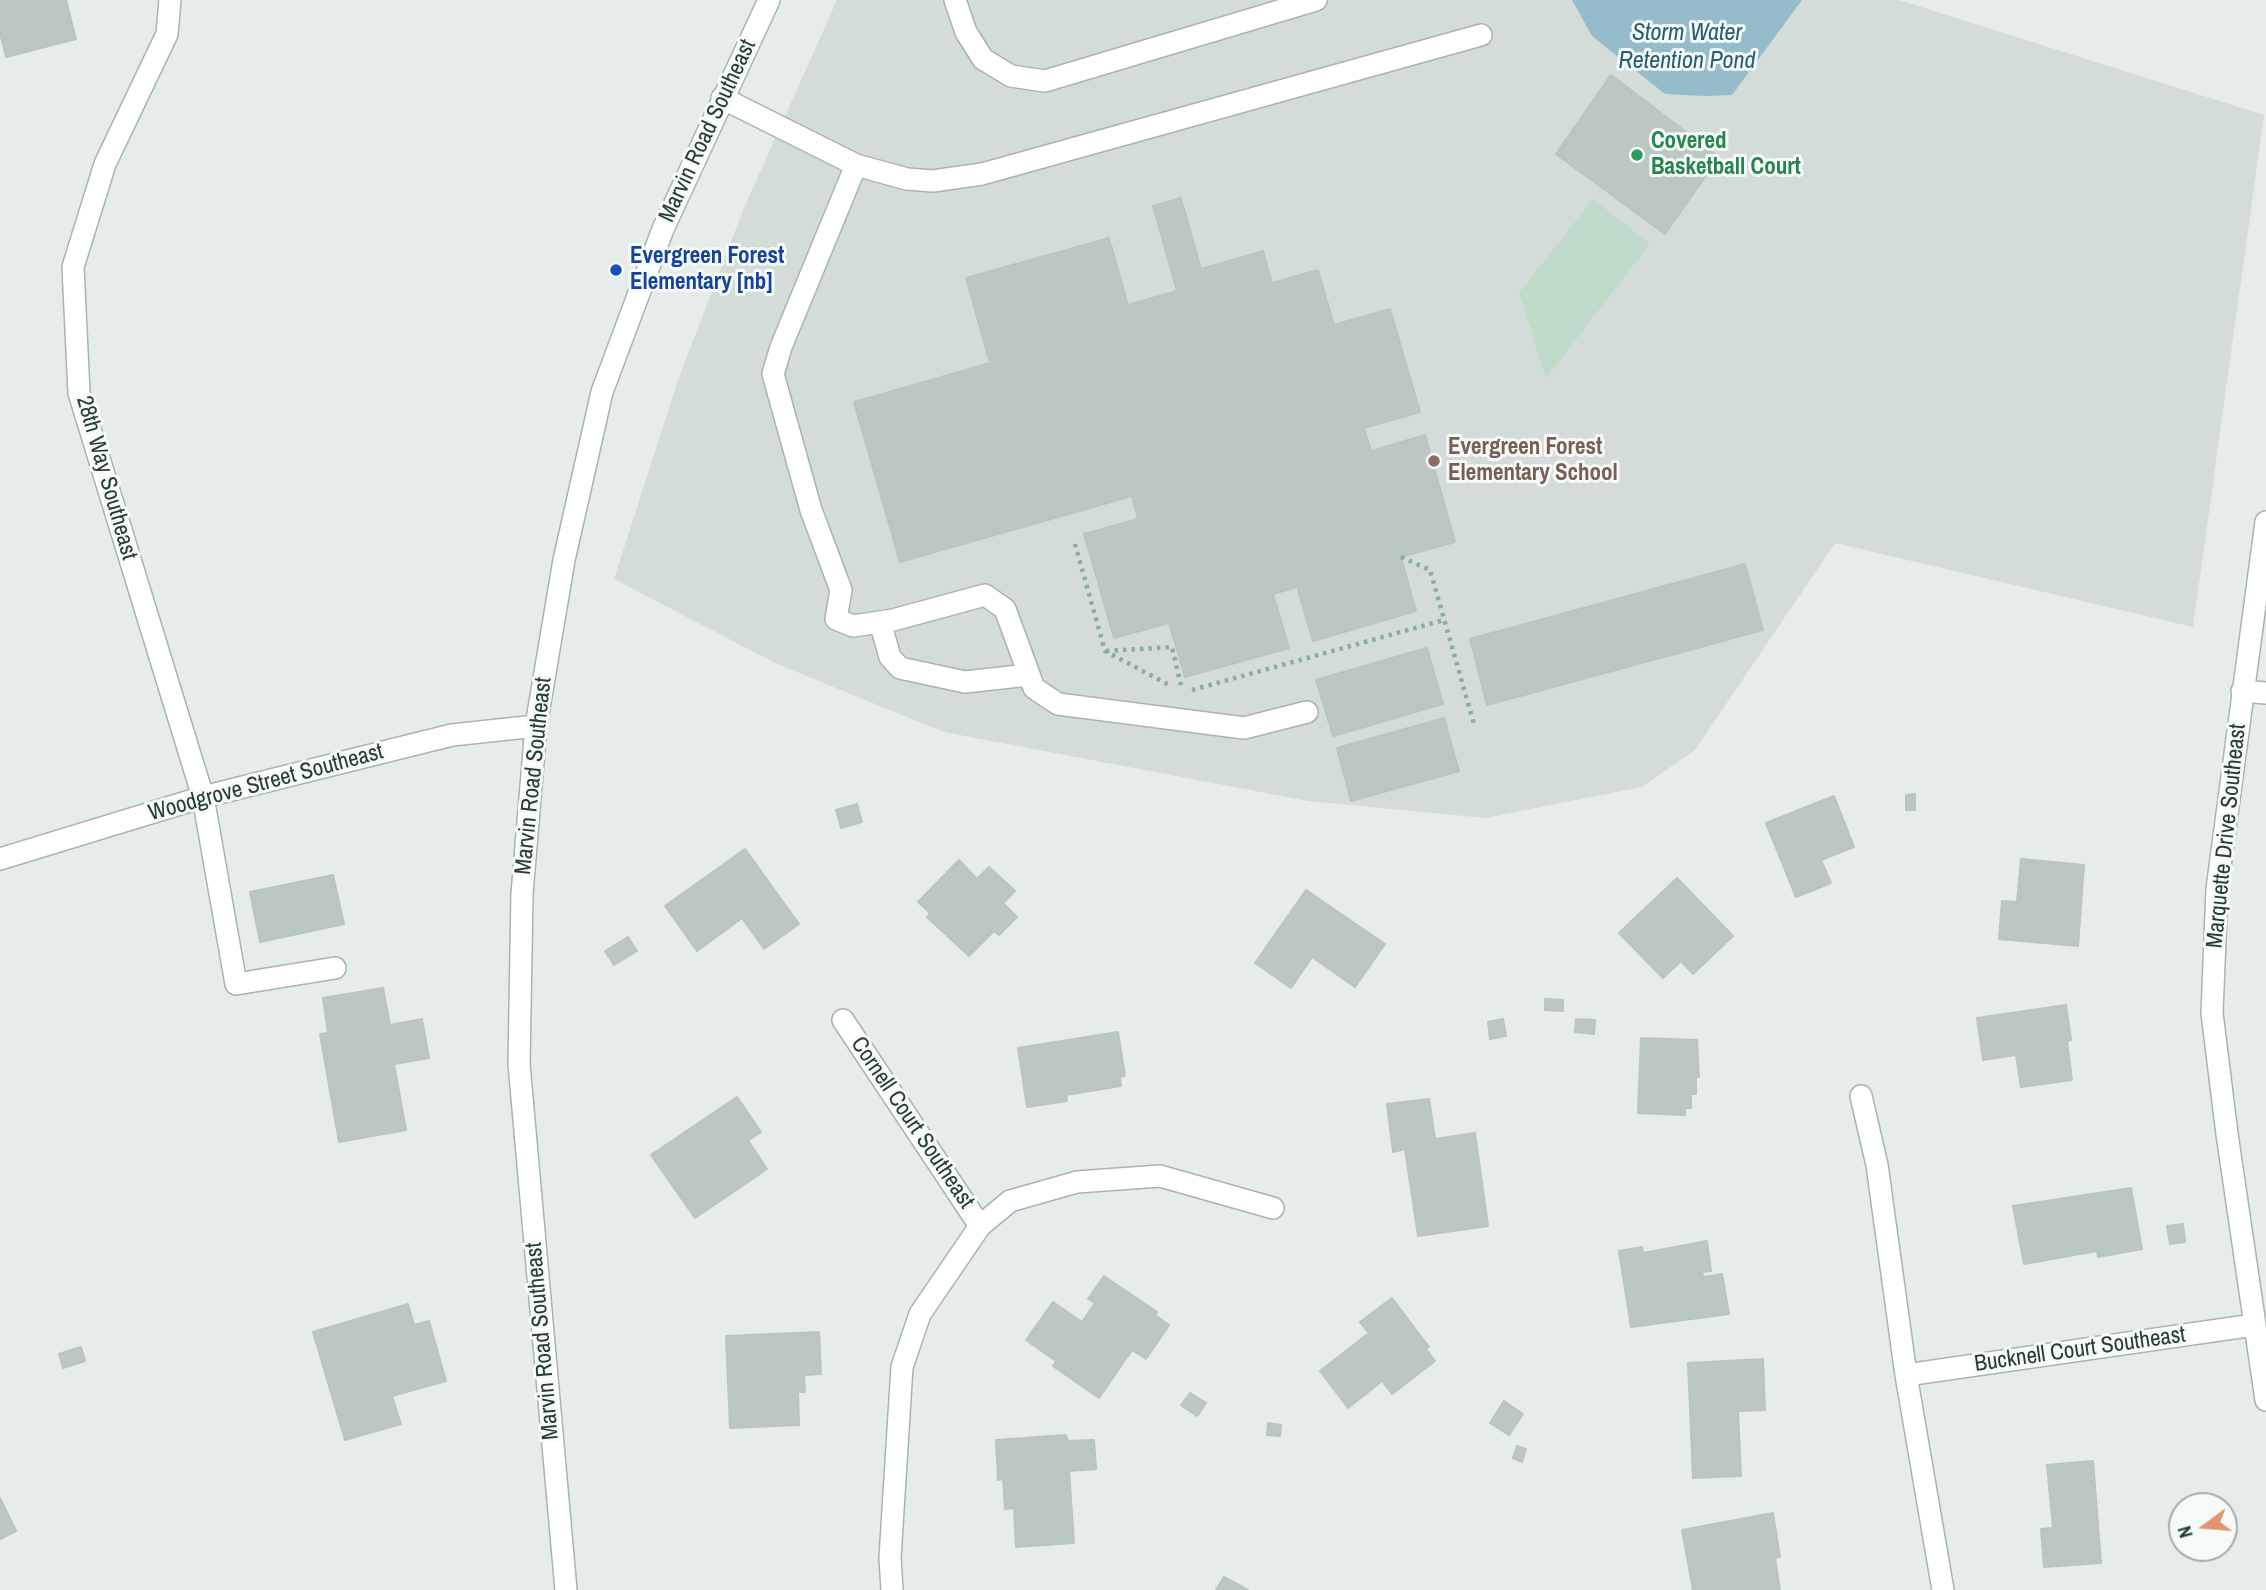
<!DOCTYPE html>
<style>
body{margin:0}
#map{position:relative;width:2266px;height:1590px;overflow:hidden;background:#e5ecea;font-family:"Archivo Narrow",sans-serif}
canvas{display:block}
.north{position:absolute;left:2168px;top:1492px;width:70px;height:70px;box-sizing:border-box;background:#f5f9f8;border:2px solid #a2adac;border-radius:50%;rotate:254deg;font-size:19px;font-weight:700;line-height:28px;text-align:center;color:#263c39}
.north::after{content:'';display:block;margin:auto;width:24px;height:32px;background:#e2966d;clip-path:polygon(50% 0,100% 100%,50% 72%,0 100%)}
</style>
<div id="map">
<canvas width="2266" height="1590"></canvas>
<div class="north">N</div>
</div>
<script>
const c = document.querySelector('canvas').getContext('2d');
c.lineJoin = 'round';
function fillPath(path, color) { c.fillStyle = color; c.fill(path, 'evenodd'); }
const poly = rows => new Path2D(rows.map(r => 'M' + r).join(''));
function strokePath(path, color, width, dash) { c.strokeStyle = color; c.lineWidth = width; c.lineCap = dash ? 'butt' : 'round'; c.setLineDash(dash || []); c.stroke(path); }
function drawText(font, color, halo, rows, align = 'center') {
  c.font = font + ' "Archivo Narrow",sans-serif'; c.lineWidth = 6; c.setLineDash([]); c.textBaseline = 'middle'; c.strokeStyle = halo; c.fillStyle = color; for (const [text, x, y, turn = 0] of rows) {
    c.save(); c.translate(x, y); c.rotate((+turn || 0) * Math.PI / 180); c.textAlign = isNaN(turn) ? turn : align; if (halo) c.strokeText(text, 0, 0); c.fillText(text, 0, 0); c.restore();
  }
}
const built = poly([
 [837,0,1899,0,2264,115,2193,627,1835,543,1695,750,1642,787,1485,818,1308,801,944,732,777,664,614,579,678,380,744,208]
]);
const green = poly([
 [1593,199,1650,244,1546,378,1519,293]
]);
const water = poly([
 [1572,0,1802,0,1732,95,1705,96,1665,94,1592,36]
]);
const building = poly([
 [0,0,66,0,76,39,6,57,0,33,0,0],
 [1611,75,1719,157,1665,234,1556,154,1611,75],
 [1181,198,1201,269,1263,251,1272,283,1318,270,1334,325,1390,309,1420,412,1364,428,1371,451,1425,435,1455,542,1401,557,1416,611,1313,641,1297,587,1273,594,1289,648,1185,677,1169,623,1114,638,1084,534,1138,519,1132,496,900,562,854,402,990,363,966,278,1109,238,1128,305,1177,291,1153,206,1181,198],
 [1745,564,1763,630,1487,705,1470,639,1745,564],
 [1427,648,1443,704,1333,736,1316,680,1427,648],
 [1444,718,1459,771,1351,801,1337,748,1444,718],
 [1915,794,1915,810,1906,810,1906,795,1915,794],
 [1834,796,1854,847,1821,860,1831,883,1796,897,1766,823,1834,796],
 [857,804,862,822,841,828,836,810,857,804],
 [745,849,799,924,764,949,742,918,697,951,665,906,745,849],
 [2021,859,2084,865,2078,946,1999,939,2002,901,2017,902,2021,859],
 [959,860,977,879,989,867,1015,891,1003,903,1017,917,999,935,994,931,969,956,927,917,930,913,918,902,959,860],
 [333,875,344,924,260,942,250,892,333,875],
 [1677,878,1733,936,1693,974,1681,961,1663,978,1619,933,1677,878],
 [1306,890,1385,944,1355,987,1312,957,1291,988,1255,963,1306,890],
 [628,937,637,951,614,965,605,951,628,937],
 [383,988,390,1025,422,1019,429,1058,394,1064,406,1130,339,1142,320,1034,328,1033,323,998,383,988],
 [1545,999,1563,1000,1563,1011,1545,1010,1545,999],
 [2066,1005,2071,1040,2067,1041,2072,1080,2021,1087,2016,1055,1983,1060,1977,1018,2066,1005],
 [1503,1019,1506,1036,1490,1039,1488,1022,1503,1019],
 [1576,1019,1595,1020,1594,1034,1575,1032,1576,1019],
 [1118,1032,1125,1076,1120,1077,1121,1086,1066,1095,1067,1101,1027,1107,1018,1048,1118,1032],
 [1641,1038,1697,1040,1699,1077,1696,1077,1696,1094,1691,1094,1691,1108,1685,1108,1685,1115,1638,1113,1641,1038],
 [737,1097,761,1132,740,1146,749,1142,767,1169,695,1218,651,1155,737,1097],
 [1429,1099,1435,1139,1475,1133,1488,1226,1418,1236,1405,1149,1393,1152,1387,1104,1429,1099],
 [2131,1188,2142,1249,2098,1257,2097,1251,2024,1264,2013,1206,2131,1188],
 [2183,1224,2185,1242,2170,1244,2167,1226,2183,1224],
 [1707,1241,1711,1271,1702,1272,1703,1277,1722,1274,1729,1314,1631,1327,1619,1251,1642,1247,1643,1253,1707,1241],
 [1104,1276,1157,1312,1155,1315,1169,1325,1146,1359,1132,1350,1099,1398,1053,1366,1056,1361,1026,1340,1053,1302,1082,1322,1095,1303,1088,1299,1104,1276],
 [1392,1298,1429,1347,1426,1349,1435,1361,1392,1394,1382,1381,1348,1408,1320,1371,1369,1333,1360,1322,1392,1298],
 [408,1304,414,1325,429,1321,446,1381,392,1396,401,1424,345,1440,313,1332,408,1304],
 [819,1332,821,1374,804,1375,805,1392,798,1392,799,1425,730,1428,726,1336,819,1332],
 [81,1347,85,1361,63,1368,59,1354,81,1347],
 [1763,1359,1765,1410,1738,1411,1741,1476,1693,1478,1688,1363,1763,1359],
 [1190,1393,1206,1403,1197,1416,1181,1405,1190,1393],
 [1504,1401,1523,1414,1509,1435,1490,1423,1504,1401],
 [1268,1423,1281,1425,1280,1436,1267,1435,1268,1423],
 [1066,1435,1068,1441,1094,1440,1096,1469,1069,1471,1074,1543,1016,1547,1014,1508,1005,1509,1003,1479,998,1480,996,1440,1066,1435],
 [1517,1446,1526,1449,1522,1462,1513,1458,1517,1446],
 [2093,1461,2101,1563,2044,1567,2041,1529,2053,1528,2047,1465,2093,1461],
 [0,1498,16,1531,0,1539,0,1498],
 [1773,1513,1780,1557,1775,1558,1780,1590,1693,1590,1682,1530,1773,1513],
 [1224,1577,1248,1590,1216,1590,1224,1577]
]);
const path = poly([
 [1075,544,1105,651,1171,686],
 [1401,557,1430,570,1474,724],
 [1106,651,1172,647,1182,690],
 [1192,690,1444,620]
]);
const minor = poly([
 [170,0,167,34,105,164,73,267,79,393,203,797,236,984,335,968],
 [955,0,966,32,983,59,1011,76,1045,81,1316,0],
 [722,98,856,165,907,179,933,181,982,174,1481,35],
 [856,165,781,347,773,374,811,510,841,590,836,619,853,626,893,620,985,595,1005,609,1034,688,1058,704,1244,728,1307,712],
 [2266,522,2217,889,2212,1013,2227,1134,2266,1400],
 [880,622,890,657,900,668,965,682,1028,675],
 [2242,691,2266,693],
 [0,859,203,797,452,735,536,726],
 [843,1020,980,1226],
 [1861,1096,1877,1165,1906,1375,1943,1590],
 [1906,1375,2254,1325],
 [566,1590,519,1064,522,894,536,726,564,560,602,392,663,229,769,0],
 [892,1590,890,1558,902,1367,920,1314,980,1226,1010,1201,1077,1182,1160,1176,1273,1208]
]);
const markers = [
 [1637,155,7,"#2e9e5b"],
 [616,270,7,"#1a4fb4"],
 [1434,461,7,"#8d6e63"]
];
const streetNames = [
 ["Marvin Road Southeast",708,131,-65],
 ["28th Way Southeast",106,478,74],
 ["Marvin Road Southeast",534,776,-84],
 ["Woodgrove Street Southeast",266,783,-15],
 ["Marquette Drive Southeast",2227,836,-84],
 ["Cornell Court Southeast",912,1123,56],
 ["Marvin Road Southeast",543,1341,-95],
 ["Bucknell Court Southeast",2080,1350,-8]
];
const leisureNames = [
 ["Covered",1651,142],
 ["Basketball Court",1651,168]
];
const transitNames = [
 ["Evergreen Forest",630,257],
 ["Elementary [nb]",630,283]
];
const educationNames = [
 ["Evergreen Forest",1448,448],
 ["Elementary School",1448,474]
];
const waterNames = [
 ["Storm Water",1687,34],
 ["Retention Pond",1687,62]
];
fillPath(built, '#d3dcd9');
fillPath(green, '#c0dbca');
fillPath(water, '#94bccb');
fillPath(building, '#bac7c3');
strokePath(building, '#b8c5c1', 2);
strokePath(minor, '#a8b4b1', 24);
strokePath(path, '#89aca5', 4.5, [3.5, 5]);
strokePath(minor, '#fff', 21);
for (const [x, y, r, color] of markers) { const dot = new Path2D(); dot.arc(x, y, r, 0, 2 * Math.PI); c.fillStyle = color; c.fill(dot); strokePath(dot, '#f5f9f8', 2.5); }
drawText('23px', '#263c39', '#f5f9f8', streetNames);
drawText('bold 23px', '#27864d', '#f5f9f8', leisureNames, 'left');
drawText('bold 23px', '#164399', '#f5f9f8', transitNames, 'left');
drawText('bold 23px', '#785e54', '#f5f9f8', educationNames, 'left');
drawText('italic 24px', '#275d72', '#f5f9f8', waterNames);
</script>
